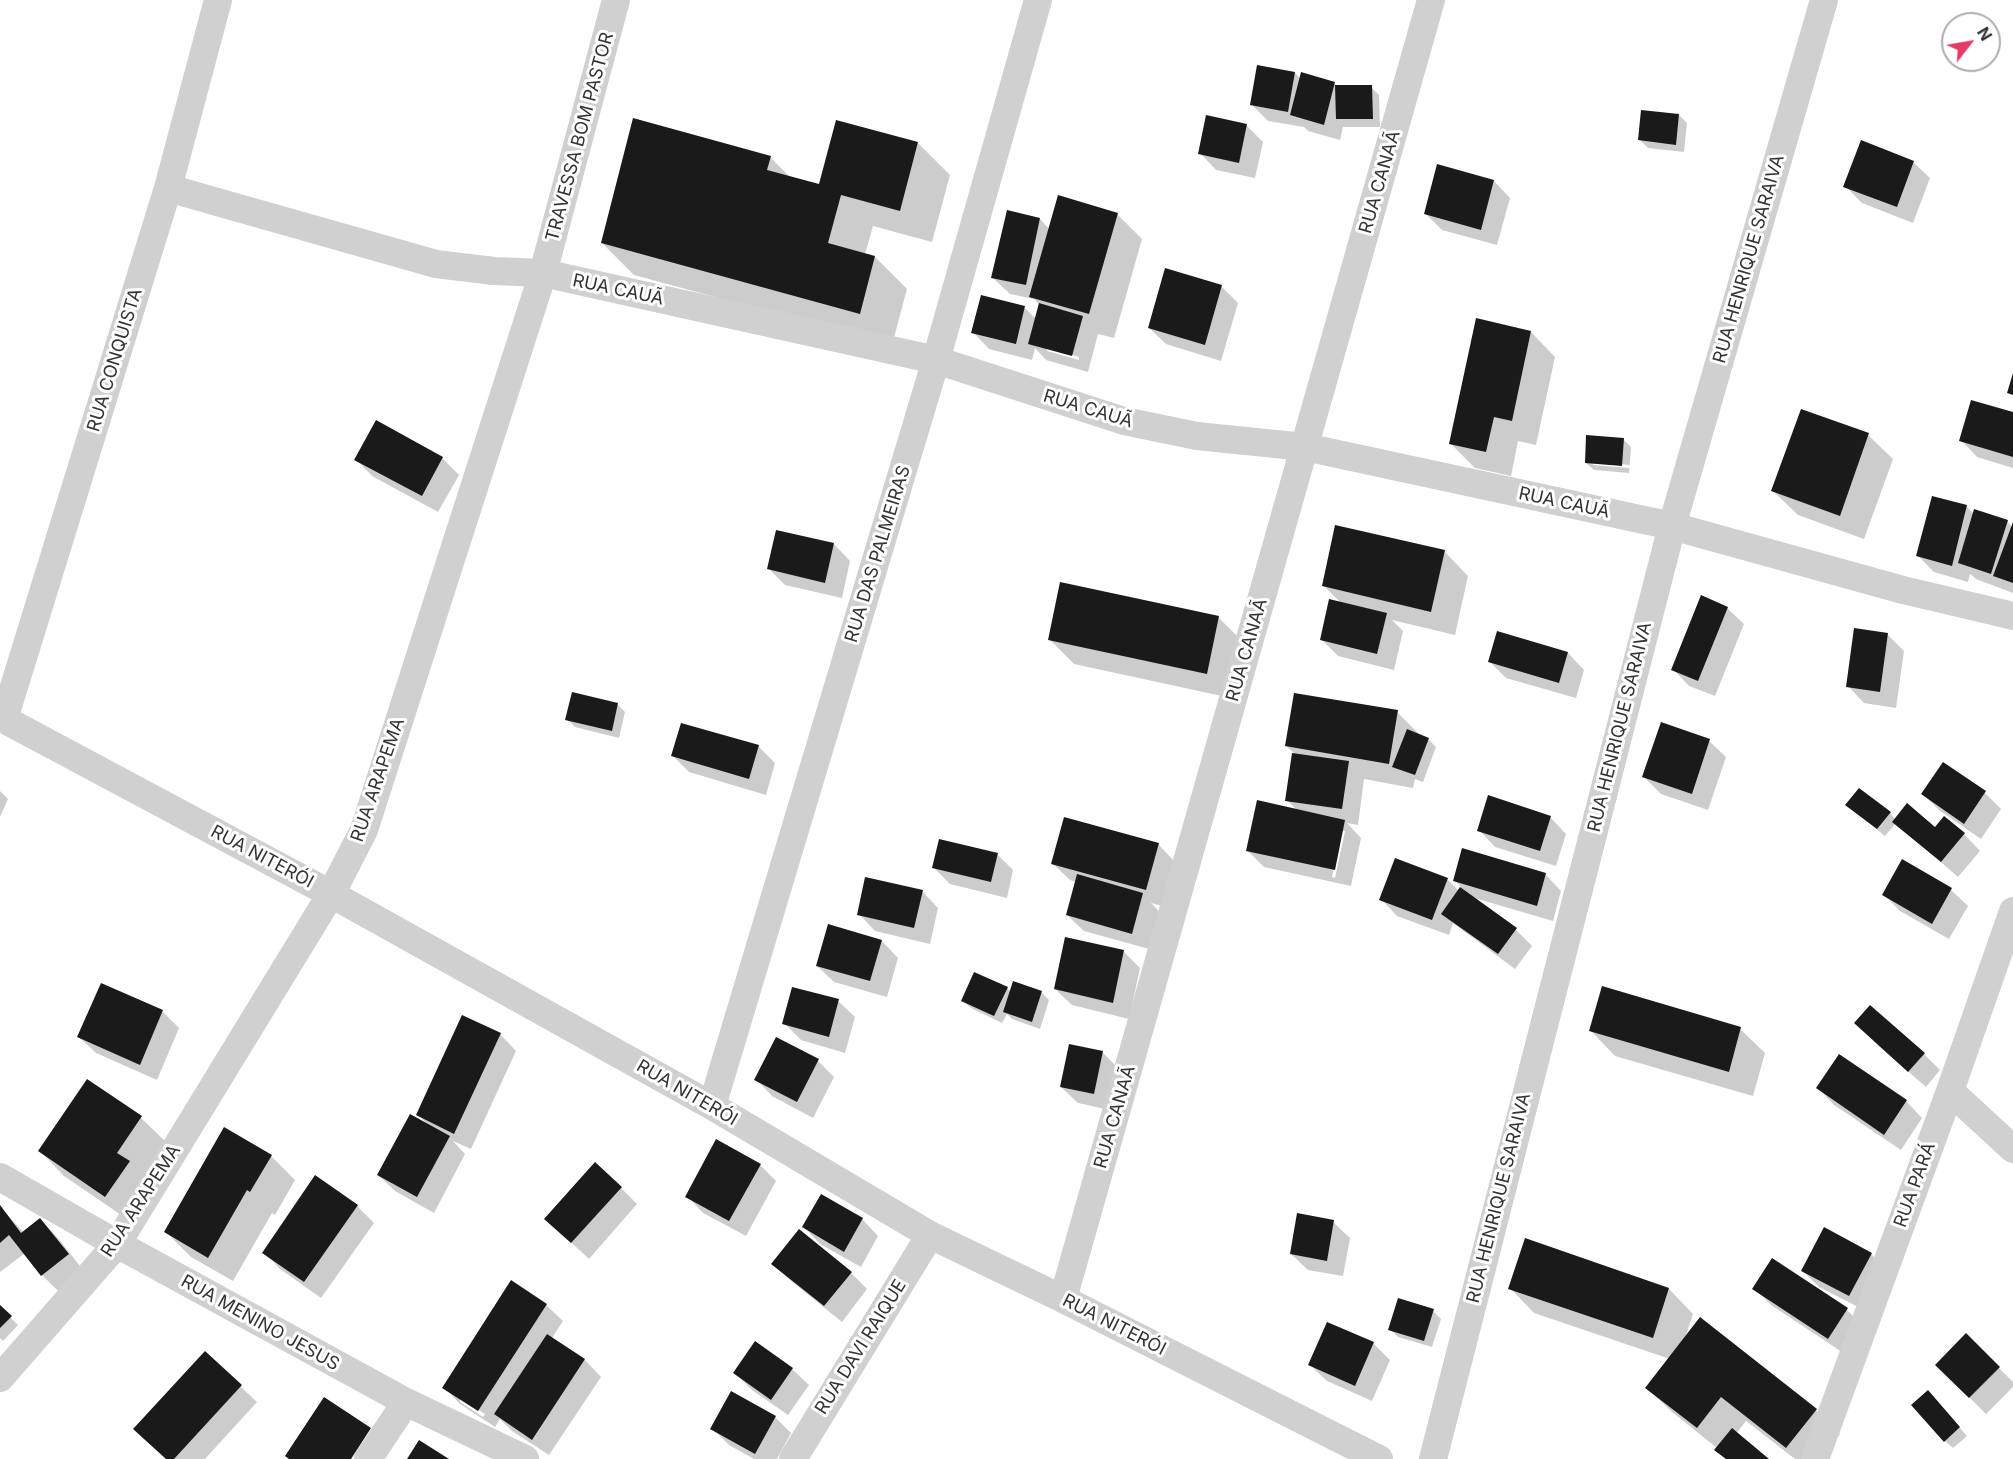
<!DOCTYPE html>
<meta charset="utf-8">
<style>
body{margin:0}
#map{position:relative;width:2013px;height:1459px;overflow:hidden;background:#fff;font-family:Inter,sans-serif}
canvas{display:block}
.north{position:absolute;left:1941px;top:12px;width:60px;height:60px;box-sizing:border-box;background:#fff;border:2px solid #adadad;border-radius:50%;rotate:59deg;font-size:16px;font-weight:700;line-height:24px;text-align:center;color:#333}
.north::after{content:'';display:block;margin:auto;width:21px;height:27px;background:#e53a63;clip-path:polygon(50% 0,100% 100%,50% 72%,0 100%)}
</style>
<div id="map">
<canvas width="2013" height="1459"></canvas>
<div class="north">N</div>
</div>
<script>
const c = document.querySelector('canvas').getContext('2d');
c.lineJoin = 'round';
function fillPath(path, color) { c.fillStyle = color; c.fill(path, 'evenodd'); }
const poly = rows => new Path2D(rows.map(r => 'M' + r).join(''));
function strokePath(path, color, width, dash) { c.strokeStyle = color; c.lineWidth = width; c.lineCap = dash ? 'butt' : 'round'; c.setLineDash(dash || []); c.stroke(path); }
function drawText(font, color, halo, rows, align = 'center') {
  c.font = font + ' Inter,sans-serif'; c.lineWidth = 6; c.setLineDash([]); c.textBaseline = 'middle'; c.strokeStyle = halo; c.fillStyle = color; for (const [text, x, y, turn = 0] of rows) {
    c.save(); c.translate(x, y); c.rotate((+turn || 0) * Math.PI / 180); c.textAlign = isNaN(turn) ? turn : align; if (halo) c.strokeText(text, 0, 0); c.fillText(text, 0, 0); c.restore();
  }
}
const shadow = poly([
 [1295,73,1301,79,1334,83,1337,86,1371,87,1379,95,1380,127,1343,127,1340,140,1308,131,1304,127,1268,121,1252,105],
 [1679,115,1687,123,1684,152,1648,148,1640,140],
 [1246,125,1263,142,1255,178,1216,170,1200,153],
 [918,143,950,175,932,242,873,226,865,254,875,257,907,289,892,345,634,275,602,243,770,157,791,178,820,186],
 [1913,162,1930,178,1913,223,1862,203,1845,186],
 [1494,181,1510,198,1497,245,1442,230,1426,214],
 [1059,197,1118,215,1142,239,1114,338,1098,334,1088,372,1046,360,1035,348,1032,360,989,349,973,332,1024,307,1036,319,1040,305,1034,299,1010,294,993,278,1040,219,1050,230],
 [1047,347,1079,357,1079,360,1047,351],
 [1221,286,1238,303,1221,361,1166,344,1149,328],
 [1531,332,1555,357,1536,445,1518,441,1511,476,1475,468,1450,443],
 [2013,414,2013,468,1977,457,1961,440],
 [376,422,442,458,459,475,438,512,372,476,356,459],
 [1868,435,1893,459,1864,539,1798,515,1773,491],
 [1623,439,1631,447,1629,473,1594,470,1586,463],
 [1593,462,1630,465,1629,468,1593,465],
 [1933,498,1967,507,1974,514,2007,521,2012,527,2013,525,2013,593,1976,579,1970,574,1968,582,1934,572,1918,556],
 [834,544,850,561,842,598,785,585,769,569],
 [1444,551,1468,576,1455,635,1392,620,1403,631,1394,670,1338,656,1321,639,1341,603,1323,585],
 [1727,608,1744,624,1715,696,1689,686,1673,669],
 [1218,617,1243,642,1231,698,1074,664,1050,640],
 [1888,635,1904,651,1896,708,1864,703,1848,686],
 [1568,653,1584,670,1576,698,1506,678,1490,662],
 [617,704,625,712,619,738,575,727,567,719],
 [1397,712,1422,737,1428,739,1436,747,1423,782,1415,779,1413,788,1364,779,1358,825,1347,823,1361,838,1351,886,1264,867,1248,851,1297,810,1287,800,1294,753,1286,746],
 [1342,831,1345,831,1335,878,1332,877],
 [682,725,759,747,775,763,766,795,689,772,673,756],
 [1709,741,1726,757,1708,810,1661,794,1644,777],
 [1944,764,1985,793,2001,809,1981,839,1939,810,1923,794],
 [0,791,8,799,0,817],
 [1847,805,1890,813,1896,820,1964,834,1980,851,1958,877,1896,823,1885,836],
 [1550,817,1566,834,1556,866,1495,847,1479,830],
 [1158,844,1174,861,1162,906,1151,903,1159,911,1149,949,1084,931,1067,915,1076,882,1070,880,1053,864],
 [997,854,1013,870,1007,898,950,884,934,868],
 [1903,861,1951,890,1968,906,1949,939,1900,911,1884,895],
 [1545,874,1561,891,1553,921,1471,897,1516,930,1532,946,1515,969,1453,923,1449,935,1397,916,1381,899,1447,879,1459,891,1461,887,1455,880],
 [922,891,938,908,930,944,875,931,859,914],
 [1066,939,1124,952,1140,968,1129,1019,1072,1005,1055,989],
 [882,941,898,958,887,997,834,982,817,966],
 [102,985,163,1012,179,1028,157,1080,96,1053,79,1037],
 [1007,988,1011,992,1041,992,1049,1000,1040,1029,1012,1019,1007,1014,1002,1023,971,1008,963,1001],
 [838,1001,855,1017,845,1053,801,1040,784,1023],
 [1740,1029,1765,1053,1753,1096,1615,1056,1591,1031],
 [500,1034,516,1051,471,1149,453,1141,465,1154,434,1213,395,1191,378,1175,427,1124,418,1115],
 [1872,1040,1924,1054,1940,1070,1926,1087],
 [1102,1052,1119,1069,1110,1110,1078,1103,1061,1087],
 [818,1061,834,1077,813,1118,772,1096,756,1079],
 [88,1081,141,1118,166,1142,130,1221,64,1176,40,1151],
 [1818,1088,1906,1101,1922,1118,1901,1150,1834,1105],
 [271,1156,295,1180,275,1215,272,1213,233,1281,191,1257,166,1232],
 [760,1165,776,1181,746,1236,703,1213,687,1196],
 [621,1188,637,1204,589,1259,563,1235],
 [357,1206,374,1223,321,1298,280,1269,264,1252],
 [0,1207,24,1233,40,1220,57,1237,84,1271,58,1291,42,1275,25,1253,0,1272],
 [862,1219,878,1236,861,1267,820,1244,804,1227],
 [1333,1222,1350,1238,1343,1276,1308,1270,1291,1254],
 [1871,1254,1887,1270,1866,1311,1819,1287,1802,1270],
 [1772,1260,1847,1310,1863,1326,1845,1354,1771,1305,1754,1288],
 [773,1263,851,1273,867,1289,842,1322,790,1280],
 [1510,1288,1669,1289,1693,1314,1685,1338,1816,1410,1840,1434,1821,1459,1795,1459,1746,1421,1736,1434,1767,1459,1726,1459,1717,1448,1672,1412,1647,1388,1670,1359,1534,1313],
 [546,1305,563,1321,552,1338,585,1360,601,1377,549,1455,512,1431,500,1419,495,1427,460,1404,444,1387],
 [460,1398,485,1414,483,1417,460,1402],
 [0,1307,18,1325,3,1341,0,1338],
 [1433,1311,1441,1319,1432,1347,1398,1337,1390,1329],
 [1328,1324,1373,1343,1390,1360,1372,1401,1327,1381,1310,1365],
 [1966,1335,2013,1382,2013,1387,1986,1414,1937,1365],
 [792,1369,809,1385,788,1415,752,1390,735,1373],
 [240,1386,257,1402,205,1459,167,1459],
 [1935,1400,1967,1436,1953,1448,1945,1441],
 [775,1417,791,1433,777,1459,754,1459,729,1445,712,1428]
]);
const building = poly([
 [1257,65,1295,72,1288,112,1250,105],
 [1301,72,1335,82,1324,125,1290,115],
 [1335,85,1372,85,1373,119,1336,119],
 [1641,110,1679,114,1676,145,1638,140],
 [1206,115,1247,124,1239,163,1198,154],
 [633,118,771,156,767,170,819,184,836,120,918,142,900,211,841,195,828,243,875,256,860,314,601,243],
 [1861,140,1914,161,1897,207,1843,187],
 [1437,164,1494,180,1481,230,1424,214],
 [1058,195,1118,213,1089,314,1029,297],
 [1007,210,1040,218,1026,285,991,278],
 [1165,268,1222,285,1205,345,1148,328],
 [981,295,1025,306,1016,344,971,333],
 [1039,303,1083,316,1072,356,1028,344],
 [1476,318,1531,331,1512,421,1494,417,1486,452,1449,444],
 [2013,373,2013,395,2007,393],
 [1971,400,2013,412,2013,457,1959,441],
 [1801,409,1869,433,1840,516,1771,491],
 [376,420,443,457,422,496,354,460],
 [1586,435,1624,438,1622,466,1585,463],
 [1932,496,1967,505,1952,566,1916,556],
 [1974,509,2008,520,1991,574,1958,563],
 [2013,522,2013,583,1993,576],
 [1335,525,1445,550,1431,612,1322,586],
 [776,530,834,543,825,583,767,569],
 [1060,582,1219,616,1207,674,1048,640],
 [1701,595,1728,607,1698,681,1671,670],
 [1329,599,1387,613,1377,654,1320,640],
 [1854,628,1888,633,1880,692,1846,687],
 [1497,631,1568,652,1559,683,1488,662],
 [572,692,618,703,612,731,565,720],
 [1294,693,1398,710,1389,764,1285,746],
 [1661,722,1710,739,1692,794,1642,777],
 [681,723,759,745,749,779,671,756],
 [1407,729,1429,738,1415,775,1392,767],
 [1292,753,1349,761,1342,809,1285,801],
 [1943,762,1986,791,1964,824,1921,794],
 [1859,788,1891,812,1877,829,1845,805],
 [1488,795,1551,816,1540,851,1477,831],
 [1257,800,1345,820,1335,870,1246,851],
 [1907,803,1935,827,1944,816,1965,833,1941,862,1892,822],
 [1064,817,1159,843,1146,890,1051,864],
 [939,839,998,853,991,882,932,868],
 [1462,848,1546,873,1537,906,1453,881],
 [1395,858,1448,878,1432,920,1379,900],
 [1902,859,1952,888,1932,924,1882,895],
 [1077,874,1143,893,1132,934,1066,915],
 [865,877,923,890,914,928,857,915],
 [1460,887,1517,928,1498,954,1441,914],
 [828,924,882,940,870,981,816,966],
 [1065,937,1124,950,1113,1003,1054,989],
 [974,972,1008,987,994,1016,961,1001],
 [1013,981,1042,991,1032,1022,1003,1012],
 [101,983,163,1010,140,1065,77,1037],
 [1602,986,1741,1027,1729,1072,1589,1031],
 [792,987,839,999,829,1037,782,1024],
 [1870,1005,1925,1053,1908,1072,1854,1023],
 [462,1015,501,1033,454,1134,416,1115],
 [776,1037,819,1059,797,1102,754,1080],
 [1069,1044,1103,1051,1094,1094,1060,1087],
 [1839,1054,1907,1100,1884,1135,1816,1088],
 [87,1079,142,1116,117,1153,130,1161,105,1197,38,1151],
 [410,1114,450,1136,417,1197,377,1175],
 [224,1127,272,1155,250,1192,247,1190,208,1258,164,1232],
 [716,1139,761,1164,729,1221,685,1197],
 [595,1162,622,1187,571,1243,544,1219],
 [315,1175,358,1205,304,1282,262,1253],
 [821,1194,863,1218,844,1252,802,1227],
 [0,1205,21,1233,40,1218,69,1254,41,1276,9,1235,0,1243],
 [1297,1213,1334,1220,1327,1261,1290,1254],
 [1824,1227,1872,1253,1849,1296,1801,1271],
 [799,1229,852,1272,824,1306,771,1264],
 [1525,1238,1669,1288,1653,1338,1508,1289],
 [1772,1258,1848,1308,1828,1339,1752,1289],
 [511,1280,547,1304,478,1411,442,1388],
 [1398,1298,1434,1309,1424,1341,1388,1330],
 [0,1305,12,1316,0,1328],
 [1700,1317,1817,1409,1786,1448,1721,1397,1697,1428,1645,1388],
 [1327,1322,1374,1342,1355,1386,1308,1365],
 [1966,1333,2000,1367,1969,1398,1935,1365],
 [547,1334,585,1359,532,1440,494,1414],
 [755,1341,793,1368,771,1400,733,1373],
 [205,1351,242,1385,174,1459,166,1459,133,1429],
 [1928,1390,1960,1427,1944,1442,1911,1405],
 [731,1391,776,1416,755,1454,710,1429],
 [324,1397,371,1428,351,1459,289,1459,285,1456],
 [1732,1428,1769,1459,1726,1459,1714,1450],
 [419,1440,449,1459,407,1459]
]);
const street = poly([
 [168,188,436,264,494,271,543,273,936,360,1124,421,1197,436,1305,447,1672,526,1903,590,2013,616],
 [0,717,331,894,712,1106,930,1235,1063,1299,1379,1459],
 [4,719,168,188,218,0],
 [1950,1091,2013,1149],
 [712,1106,936,360,1038,0],
 [0,1177,117,1244,406,1402,525,1459],
 [1063,1299,1431,0],
 [0,1378,117,1244,331,894,364,830,543,273,616,0],
 [368,1459,406,1402],
 [793,1459,930,1235],
 [1433,1459,1672,526,1824,0],
 [1815,1459,1950,1091,2013,911]
]);
const streetNames = [
 ["TRAVESSA BOM PASTOR",580,137,-75],
 ["RUA CANAÃ",1380,182,-74],
 ["RUA HENRIQUE SARAIVA",1749,259,-74],
 ["RUA CAUÃ",618,290,12],
 ["RUA CONQUISTA",115,360,-73],
 ["RUA CAUÃ",1088,409,17],
 ["RUA CAUÃ",1564,503,12],
 ["RUA DAS PALMEIRAS",878,554,-73],
 ["RUA CANAÃ",1247,650,-74],
 ["RUA HENRIQUE SARAIVA",1620,727,-76],
 ["RUA ARAPEMA",378,780,-71],
 ["RUA NITERÓI",262,857,28],
 ["RUA NITERÓI",687,1093,30],
 ["RUA CANAÃ",1115,1117,-74],
 ["RUA PARÁ",1915,1185,-70],
 ["RUA HENRIQUE SARAIVA",1499,1198,-76],
 ["RUA ARAPEMA",141,1201,-57],
 ["RUA MENINO JESUS",260,1323,29],
 ["RUA NITERÓI",1114,1325,27],
 ["RUA DAVI RAIQUE",861,1347,-58]
];
fillPath(shadow, '#0003');
fillPath(building, '#1a1a1a');
strokePath(street, '#d0d0d0', 28);
drawText('18px', '#333', '#fff', streetNames);
</script>
